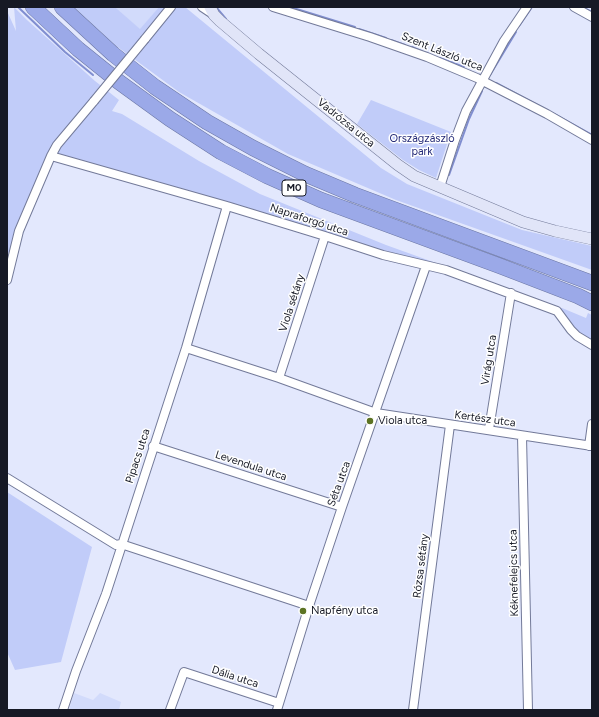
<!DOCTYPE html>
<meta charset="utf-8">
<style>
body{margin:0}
#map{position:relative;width:599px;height:717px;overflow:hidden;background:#e3e8fd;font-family:Figtree,sans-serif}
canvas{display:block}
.frame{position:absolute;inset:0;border:8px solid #161925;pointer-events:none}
</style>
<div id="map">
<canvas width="599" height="717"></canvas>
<div class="frame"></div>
</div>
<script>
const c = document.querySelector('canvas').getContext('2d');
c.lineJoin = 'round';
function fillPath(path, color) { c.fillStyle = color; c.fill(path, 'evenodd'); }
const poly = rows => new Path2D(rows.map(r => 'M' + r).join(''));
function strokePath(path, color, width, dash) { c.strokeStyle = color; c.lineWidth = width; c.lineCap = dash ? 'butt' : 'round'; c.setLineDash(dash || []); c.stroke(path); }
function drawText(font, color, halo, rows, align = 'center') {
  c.font = font + ' Figtree,sans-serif'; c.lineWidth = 3; c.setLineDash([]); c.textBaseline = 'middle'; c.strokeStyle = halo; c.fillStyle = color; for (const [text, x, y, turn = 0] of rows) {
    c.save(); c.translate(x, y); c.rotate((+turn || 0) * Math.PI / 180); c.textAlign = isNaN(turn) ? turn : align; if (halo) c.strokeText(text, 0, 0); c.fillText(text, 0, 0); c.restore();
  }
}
const built = poly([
 [115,7,159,7,140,30],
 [74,693,93,700,100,693,121,702,119,710,69,710]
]);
const green = poly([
 [14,7,27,20,95,81,119,100,112,111,122,114,199,161,260,194,386,245,436,263,428,264,381,250,363,247,65,156,45,159,16,230,7,258,7,11,16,31],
 [74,7,115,7,140,29,159,7,185,7,381,168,407,184,522,230,592,246,592,270,396,200,288,154,179,92,115,45],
 [371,100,451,132,436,178,419,170,403,160,357,124],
 [559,308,562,308,586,318,588,313,592,315,592,345,571,328],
 [7,492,92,547,61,662,15,670,7,652]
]);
const stream = poly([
 [18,7,65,52,93,75],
 [216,7,226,19],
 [290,7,355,27],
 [583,7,592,12],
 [519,26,532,7],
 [359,29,386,38],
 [391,40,405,45],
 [412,47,421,51],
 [440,58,464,67],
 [490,75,516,32],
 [496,83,543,108],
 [554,114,592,135],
 [449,175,469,119,482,91]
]);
const street = poly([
 [202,7,214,15],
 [273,7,370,37,427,57,477,78,547,114,592,140],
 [574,7,592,17],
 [145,39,171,7],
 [51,156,227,206,325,236,383,255,446,270,557,311,571,330,577,336,592,345],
 [440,187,455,140,466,111,504,41,527,7],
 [7,280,19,231,51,156,57,145,94,101],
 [186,348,279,378,376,413,592,446],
 [279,378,325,236],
 [489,429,511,293],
 [522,436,528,710],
 [153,446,342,507],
 [589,446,592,424],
 [7,478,116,545,121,544,309,606],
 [63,710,76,671,106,594,186,348,227,206],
 [170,710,184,672,279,703],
 [277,710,309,606,342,507,426,266],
 [413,710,450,425]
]);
const secondary = poly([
 [210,7,214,15,220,21,259,54,398,165,414,176,523,222,555,231,592,239]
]);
const highway = poly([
 [33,7,78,49,119,82,170,119,221,152,267,176,321,200,500,266,578,296,592,303],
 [62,7,113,54,155,87,207,122,253,148,305,174,355,195,592,283]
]);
const streetBridge = poly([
 [94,101,145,39]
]);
const markers = [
 [370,421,4,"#5c7323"],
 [303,611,4,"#5c7323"]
];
const shields = [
 [294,188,24]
];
const shieldNames = [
 ["M0",294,188]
];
const streetNames = [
 ["Szent László utca",442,52,22],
 ["Vadrózsa utca",346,123,39],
 ["Napraforgó utca",309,220,18],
 ["Viola sétány",292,303,-72],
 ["Virág utca",489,360,-81],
 ["Kertész utca",485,419,8],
 ["Pipacs utca",138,456,-72],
 ["Levendula utca",251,466,18],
 ["Séta utca",339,484,-70],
 ["Rózsa sétány",421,566,-83],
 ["Kéknefelejcs utca",514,573,-91],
 ["Dália utca",235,677,18]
];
const parkNames = [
 ["Országzászló",422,139],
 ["park",422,152]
];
const poiNames = [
 ["Viola utca",378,421],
 ["Napfény utca",311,611]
];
fillPath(built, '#d2dbfb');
fillPath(green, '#c1ccf9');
strokePath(stream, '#808ed0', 2);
strokePath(street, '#737a99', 10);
strokePath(secondary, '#737a99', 12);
strokePath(highway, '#6c77a4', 16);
strokePath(street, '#fff', 8);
strokePath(secondary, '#e1e5f8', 11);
strokePath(highway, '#9ba9e8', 15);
strokePath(streetBridge, '#737a99', 10, []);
strokePath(streetBridge, '#fff', 8);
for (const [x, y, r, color] of markers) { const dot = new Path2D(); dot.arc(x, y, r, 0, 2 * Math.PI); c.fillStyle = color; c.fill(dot); strokePath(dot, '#fff', 1.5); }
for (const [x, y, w] of shields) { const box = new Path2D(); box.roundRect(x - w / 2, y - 8, w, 16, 3); c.fillStyle = '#fff'; c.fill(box); strokePath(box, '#161925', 1); }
drawText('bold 10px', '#161925', null, shieldNames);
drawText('11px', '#161925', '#fff', streetNames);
drawText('11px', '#252b78', '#fff', parkNames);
drawText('11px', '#161925', '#fff', poiNames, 'left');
</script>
